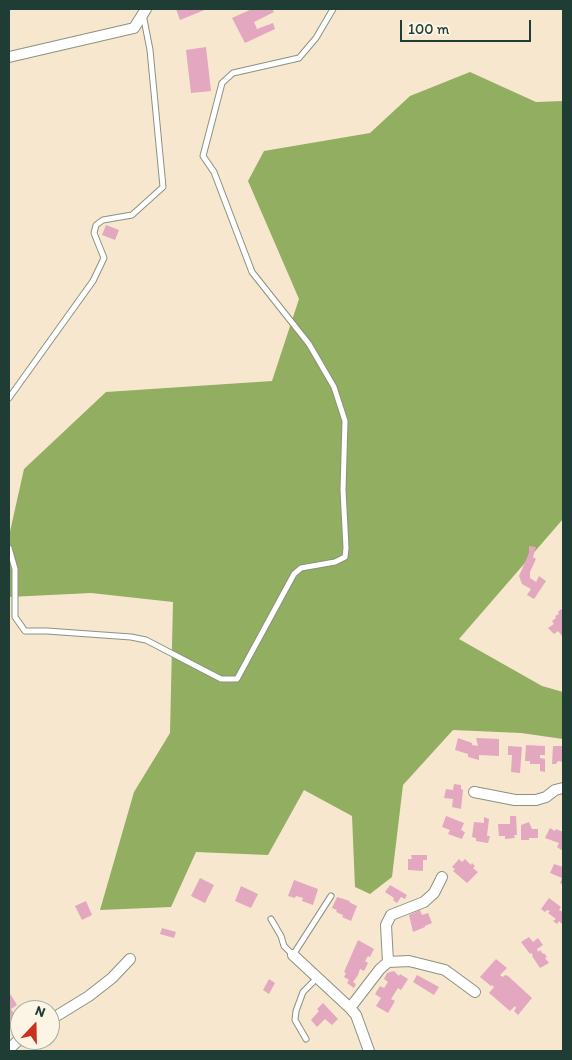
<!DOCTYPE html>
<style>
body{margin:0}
#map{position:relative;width:572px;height:1060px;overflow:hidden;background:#f7e7ce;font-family:Itim,sans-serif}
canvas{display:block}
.frame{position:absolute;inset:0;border:10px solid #1f3d34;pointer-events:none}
.north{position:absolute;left:10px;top:1000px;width:50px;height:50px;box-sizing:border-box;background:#fcf5e5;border:1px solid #a4ab9e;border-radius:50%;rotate:21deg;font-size:14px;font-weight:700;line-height:20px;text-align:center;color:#1f3d34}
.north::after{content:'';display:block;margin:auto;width:18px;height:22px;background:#c8321e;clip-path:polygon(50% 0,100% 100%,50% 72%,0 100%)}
.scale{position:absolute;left:400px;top:20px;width:131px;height:22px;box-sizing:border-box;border:2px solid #1f3d34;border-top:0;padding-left:6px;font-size:15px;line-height:18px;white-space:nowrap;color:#1f3d34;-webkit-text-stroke:4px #fcf5e5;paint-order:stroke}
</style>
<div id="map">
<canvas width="572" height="1060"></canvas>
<div class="frame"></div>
<div class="north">N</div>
<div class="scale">100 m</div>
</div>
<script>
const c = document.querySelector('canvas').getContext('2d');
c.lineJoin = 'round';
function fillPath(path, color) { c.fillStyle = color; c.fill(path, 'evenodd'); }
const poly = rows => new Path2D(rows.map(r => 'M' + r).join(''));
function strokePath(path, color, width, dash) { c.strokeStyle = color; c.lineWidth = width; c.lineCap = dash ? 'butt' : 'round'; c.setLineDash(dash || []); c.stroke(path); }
const forest = poly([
 [470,72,536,102,563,101,563,519,459,639,542,686,563,692,563,739,521,733,453,730,403,785,392,877,370,894,355,887,352,816,304,790,268,855,196,852,171,907,100,910,134,792,170,733,173,602,91,593,9,597,9,536,24,469,106,392,272,381,299,299,248,181,264,151,370,133,410,96]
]);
const building = poly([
 [176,9,207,9,180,20],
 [252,9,272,9,274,12,254,22,257,29,273,23,275,29,245,43,232,18],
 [206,47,211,91,191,93,186,50],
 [106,225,119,230,115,240,102,235],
 [529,546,536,547,533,557,536,559,530,572,530,578,536,582,539,576,546,581,534,599,527,595,531,589,522,584,519,576,529,553],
 [561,609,563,611,563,635,562,636,558,631,554,634,548,628,554,624,552,621,556,618,555,616,559,614,558,612],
 [458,738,472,743,472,745,478,746,476,738,499,739,499,756,479,755,479,760,468,757,468,754,455,750],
 [526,745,545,746,545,755,540,755,540,758,545,759,545,772,540,771,540,764,530,764,530,761,525,761],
 [508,746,522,747,520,773,511,772,512,755,508,755],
 [553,746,563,746,563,762,558,761,556,764,552,764],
 [454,784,461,785,461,789,463,790,461,809,452,807,453,799,444,798,446,789,453,790],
 [446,816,464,823,461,830,465,832,462,839,448,834,450,830,442,827],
 [510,816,516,816,517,835,514,835,515,838,505,839,505,836,499,836,498,824,510,824],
 [484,817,489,819,487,836,490,836,488,843,476,841,476,838,472,837,474,822,484,823],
 [529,822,532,829,538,829,538,838,529,838,529,840,521,840,521,825],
 [550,828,555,831,556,829,563,832,563,851,557,847,559,843,545,838],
 [411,855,427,855,427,860,423,860,423,871,408,870,408,859,412,859],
 [459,859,462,862,465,859,471,865,472,863,475,866,473,868,478,872,467,883,453,871,455,869,452,867],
 [554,864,563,867,563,885,560,883,562,878,550,873],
 [200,878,214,885,205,903,191,896],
 [294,880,318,889,313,905,302,901,303,898,296,896,295,898,288,896],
 [390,885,407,895,405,899,401,897,397,903,393,900,394,898,385,892],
 [241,886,258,894,251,908,235,901],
 [337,897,350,901,349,902,357,906,351,921,342,917,343,915,336,912,337,910,332,908],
 [549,898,561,907,559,910,563,912,563,925,559,921,557,924,553,921,556,919,548,913,550,911,547,910,545,912,541,909],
 [86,901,92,915,82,920,75,906],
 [420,910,422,915,428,913,432,923,425,926,425,927,413,932,409,915],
 [162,928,176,932,174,938,160,934],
 [529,937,533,942,538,938,543,945,537,949,538,952,540,950,543,954,544,953,547,957,545,958,549,963,540,968,532,956,533,955,531,953,530,954,521,942],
 [358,940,374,949,370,957,368,956,365,961,368,963,364,971,360,969,358,975,353,982,356,984,354,988,347,983,349,980,344,977,346,973,344,972],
 [496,959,507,968,500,975,503,977,505,975,508,976,532,998,518,1015,514,1011,516,1008,515,1006,510,1011,489,993,494,987,492,985,491,986,480,977],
 [394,971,399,976,400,974,408,979,401,990,398,988,391,999,395,1001,388,1013,376,1006,381,998,375,994,380,986,384,988,388,982,384,979,387,973],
 [417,975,439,987,434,995,413,982],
 [269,979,275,983,269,994,263,990],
 [9,992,17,1005,11,1009,16,1017,9,1021],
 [323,1003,338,1019,332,1025,325,1019,317,1027,311,1020,319,1011,317,1009]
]);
const lane = poly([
 [9,398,93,281,104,258,94,233,96,225,103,220,132,215,163,187,150,50,143,14],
 [9,548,15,569,15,617,25,631,47,631,131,637,146,640,221,679,237,679,294,574,301,568,335,562,345,557,346,548,343,490,345,421,334,387,309,344,252,272,214,172,203,156,222,83,233,73,299,58,316,38,333,9],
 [271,919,281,936,284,946,293,955,331,896],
 [306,1039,295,1020,296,1011,303,992,317,978]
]);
const street = poly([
 [9,57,134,28,146,9],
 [474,792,515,800,536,800,546,797,555,790,563,788],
 [293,955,350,1008,356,1015,369,1051],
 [388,962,409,961,445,970,475,992],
 [350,1008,380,969,388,962,386,925,391,915,424,902,434,893,442,877],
 [50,1020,89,996,112,978,130,959],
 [10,1051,11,1047,20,1039]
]);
fillPath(forest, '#92ae60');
fillPath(building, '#e3a7c0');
strokePath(lane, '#8b9281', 7);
strokePath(street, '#8b9281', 12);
strokePath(lane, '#fff', 5);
strokePath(street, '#fff', 10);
</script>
